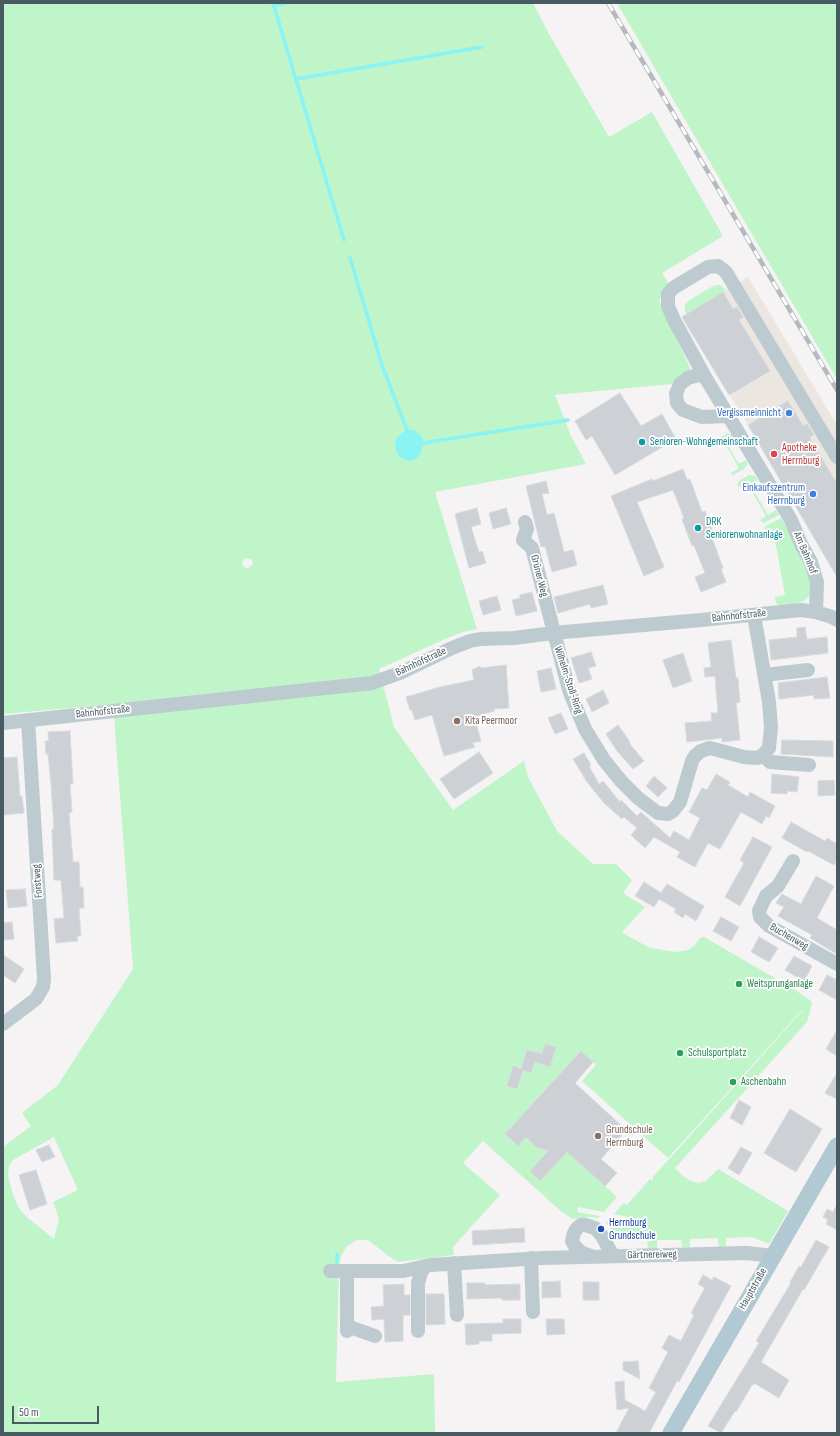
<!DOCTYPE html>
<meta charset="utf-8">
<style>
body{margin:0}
#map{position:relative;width:840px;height:1436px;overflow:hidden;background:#f5f3f3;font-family:"Sofia Sans Condensed",sans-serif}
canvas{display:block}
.frame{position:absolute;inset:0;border:4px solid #495b62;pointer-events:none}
.scale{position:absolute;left:12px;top:1406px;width:87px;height:18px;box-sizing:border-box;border:2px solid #495b62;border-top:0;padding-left:5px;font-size:12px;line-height:14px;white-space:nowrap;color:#495b62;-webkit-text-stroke:3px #fff;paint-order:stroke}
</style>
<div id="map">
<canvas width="840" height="1436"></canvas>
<div class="frame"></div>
<div class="scale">50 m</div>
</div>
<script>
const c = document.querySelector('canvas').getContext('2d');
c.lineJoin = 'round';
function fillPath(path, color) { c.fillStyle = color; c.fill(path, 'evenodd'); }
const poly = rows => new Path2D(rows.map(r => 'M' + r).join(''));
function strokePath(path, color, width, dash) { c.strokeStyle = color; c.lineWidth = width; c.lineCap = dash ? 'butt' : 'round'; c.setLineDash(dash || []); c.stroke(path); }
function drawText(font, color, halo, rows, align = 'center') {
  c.font = font + ' "Sofia Sans Condensed",sans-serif'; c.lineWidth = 3.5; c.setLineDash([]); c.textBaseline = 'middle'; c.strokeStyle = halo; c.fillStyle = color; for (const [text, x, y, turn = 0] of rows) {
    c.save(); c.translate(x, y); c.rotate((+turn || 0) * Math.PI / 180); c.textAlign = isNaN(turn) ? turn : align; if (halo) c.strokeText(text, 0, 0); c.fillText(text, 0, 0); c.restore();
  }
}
const commercial = poly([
 [748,277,837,425,837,577,748,425,682,317]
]);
const green = poly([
 [3,3,533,3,549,34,609,137,652,112,723,236,662,273,669,284,659,301,691,370,672,384,555,395,571,436,586,464,435,492,477,629,463,632,445,639,379,669,394,727,453,810,524,761,528,777,557,831,593,864,616,864,632,880,623,893,645,907,622,932,626,935,650,948,676,952,688,950,694,946,700,938,704,937,792,988,810,1000,812,1002,810,1012,807,1022,675,1168,684,1177,691,1181,699,1183,706,1181,718,1169,788,1211,769,1244,752,1237,726,1238,726,1250,719,1251,718,1238,690,1239,690,1247,682,1247,681,1240,657,1240,657,1249,648,1249,647,1241,619,1241,606,1223,610,1219,632,1223,633,1218,614,1214,624,1203,627,1205,650,1179,652,1181,653,1177,803,1010,802,1010,668,1158,582,1081,596,1065,581,1051,505,1134,518,1146,540,1121,560,1138,530,1171,540,1181,574,1144,570,1154,617,1197,604,1212,578,1207,577,1212,600,1216,598,1218,590,1217,573,1219,562,1212,483,1141,463,1163,500,1195,453,1247,454,1255,398,1262,390,1257,368,1240,357,1240,347,1246,341,1256,339,1268,336,1382,434,1374,435,1433,3,1433,3,1147,31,1126,22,1113,58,1085,133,969,114,716,115,704,3,714],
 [247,558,252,560,253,564,250,567,248,568,244,567,242,564,243,560],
 [545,1044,556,1047,550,1067,539,1064],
 [527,1050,537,1053,532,1073,523,1070,517,1089,507,1086,513,1067,521,1069],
 [54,1137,78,1190,53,1202,59,1219,54,1239,29,1219,20,1210,13,1195,8,1175,9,1166,13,1160],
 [617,3,837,3,837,379,674,101],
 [720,285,726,290,687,314,685,311,685,305,688,301,713,286],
 [728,433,733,436,725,441,739,464,746,460,748,463,744,469,735,474,732,475,731,473,739,468,723,440,715,445,713,442],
 [749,475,755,476,758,480,750,485,768,515,776,510,779,515,763,523,760,520,766,516,747,483,739,487,737,484,740,480],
 [781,518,798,546,812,579,810,595,805,600,796,604,780,606,776,603,775,597,785,595,773,529,765,530,764,527]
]);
const water = poly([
 [407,430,414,430,421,436,423,443,422,449,419,456,414,460,410,461,403,459,398,455,395,445,396,439,402,433]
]);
const stream = poly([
 [273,3,344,240],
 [274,6,286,3],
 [296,79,482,47],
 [350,258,382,365,407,430],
 [423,443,568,420],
 [337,1268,337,1254]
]);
const building = poly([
 [723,292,733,309,737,307,743,317,739,320,770,371,729,395,682,317,723,292],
 [620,393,641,426,662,414,676,439,615,475,592,436,586,440,575,421,620,393],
 [788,401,803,426,807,424,814,435,809,437,837,484,837,577,748,425,788,401],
 [683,469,687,480,690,479,702,512,705,511,715,537,712,538,723,568,721,569,726,582,701,592,695,577,705,573,694,545,692,546,682,519,684,518,673,490,637,502,664,567,644,576,611,496,652,479,653,481,683,469],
 [546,481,549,493,542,494,547,515,554,513,564,552,573,550,577,565,552,572,545,546,541,547,526,486,546,481],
 [477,508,481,524,471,527,479,552,482,551,486,563,469,568,455,514,477,508],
 [506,508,511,524,493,529,489,513,506,508],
 [603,585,608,604,591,608,590,604,558,613,554,597,603,585],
 [532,592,537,611,516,616,512,600,520,598,520,595,532,592],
 [497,596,501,610,483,615,479,601,497,596],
 [805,627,807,639,827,637,828,653,771,660,769,640,797,637,797,628,805,627],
 [731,640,736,678,738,678,740,702,736,703,740,740,722,742,722,738,687,742,685,723,712,721,711,713,718,713,715,676,705,677,704,668,711,667,708,643,731,640],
 [591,652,596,666,588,668,592,679,579,683,571,658,591,652],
 [683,653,692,681,673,688,663,660,683,653],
 [506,665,509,708,494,709,494,711,474,717,481,741,472,743,475,747,444,756,432,715,415,720,412,710,410,710,406,697,440,687,474,680,472,670,480,666,481,668,506,665],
 [551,668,556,689,541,692,537,671,551,668],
 [827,677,830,698,814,699,814,695,779,699,778,683,827,677],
 [603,690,609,703,592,712,586,699,603,690],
 [561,713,568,729,555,734,548,718,561,713],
 [618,725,630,742,629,743,644,761,633,769,617,751,606,734,618,725],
 [70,731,73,784,70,784,72,812,69,813,73,862,79,862,80,887,83,887,84,908,79,908,81,936,77,936,78,941,56,943,54,919,64,918,61,880,54,880,52,829,54,829,51,785,48,754,46,754,45,741,49,741,48,732,70,731],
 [782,740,833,741,833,757,781,754,782,740],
 [479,752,493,773,454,799,440,779,479,752],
 [584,753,591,765,589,766,599,784,603,781,620,802,621,800,637,816,641,812,670,838,674,831,689,840,700,818,689,812,702,788,707,790,716,774,730,782,728,785,748,797,750,792,775,806,769,818,766,816,762,824,741,812,720,849,708,843,695,867,677,857,680,852,654,837,645,848,631,835,637,828,624,817,622,819,604,803,587,782,573,759,584,753],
 [17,757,20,796,22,796,24,813,3,815,3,758,17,757],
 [772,774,799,777,797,792,787,791,787,794,771,793,772,774],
 [654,776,667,788,658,797,646,786,654,776],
 [834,780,835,795,818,796,818,781,834,780],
 [791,822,825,841,827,838,837,844,837,860,834,865,808,851,807,852,782,838,791,822],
 [753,837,772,847,740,906,725,897,744,863,740,860,753,837],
 [816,876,834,886,817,918,837,930,837,954,810,938,812,935,778,916,784,907,776,903,782,894,801,904,816,876],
 [644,882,661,893,667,884,704,906,696,921,685,914,683,918,674,912,676,909,659,899,654,907,635,896,644,882],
 [25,889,27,906,8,908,6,890,25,889],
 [721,917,739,927,731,941,713,931,721,917],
 [12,922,14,939,3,940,3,923,12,922],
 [759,937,778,948,769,962,751,952,759,937],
 [3,955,24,969,15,983,3,975,3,955],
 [794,956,812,966,804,981,785,970,794,956],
 [827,975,837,980,837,1000,819,990,827,975],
 [837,1030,837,1056,826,1049,837,1030],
 [545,1044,556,1047,550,1067,535,1062,531,1073,523,1070,517,1089,507,1086,513,1066,521,1069,527,1050,542,1054,545,1044],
 [581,1051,593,1062,575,1083,624,1128,620,1133,622,1135,601,1159,617,1173,605,1186,567,1152,540,1181,530,1171,548,1151,536,1147,526,1137,518,1146,505,1134,581,1051],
 [837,1073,837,1099,825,1093,837,1073],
 [739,1100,751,1107,742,1125,730,1118,739,1100],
 [790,1109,822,1129,796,1172,764,1153,790,1109],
 [49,1145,55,1157,42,1162,36,1150,49,1145],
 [741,1147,752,1153,739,1175,728,1168,741,1147],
 [36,1170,47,1204,30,1210,19,1175,36,1170],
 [837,1204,837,1230,826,1224,828,1220,823,1217,827,1209,833,1212,837,1204],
 [524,1228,525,1242,473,1245,472,1231,524,1228],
 [816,1240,829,1247,804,1290,803,1289,761,1362,789,1380,779,1398,754,1383,753,1385,752,1385,736,1412,735,1411,721,1433,708,1426,759,1343,756,1341,791,1283,790,1282,799,1266,801,1267,816,1240],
 [703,1275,712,1280,714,1277,731,1286,679,1382,677,1381,649,1433,616,1433,629,1408,617,1410,615,1382,624,1381,625,1400,645,1411,656,1392,649,1388,668,1352,662,1348,669,1335,681,1341,694,1315,691,1313,705,1288,698,1284,703,1275],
 [560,1281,561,1297,542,1298,542,1282,560,1281],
 [583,1282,599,1282,599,1300,583,1300,583,1282],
 [467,1283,485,1283,485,1285,520,1284,520,1300,502,1300,502,1298,467,1299,467,1283],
 [404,1284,404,1295,410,1295,410,1315,403,1315,403,1341,385,1342,384,1319,372,1320,371,1307,384,1306,383,1285,404,1284],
 [426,1294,444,1294,445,1324,426,1325,426,1294],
 [503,1319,521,1319,521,1333,492,1334,492,1341,479,1341,479,1344,466,1345,465,1324,503,1323,503,1319],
 [546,1319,564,1319,565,1334,547,1335,546,1319],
 [638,1361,640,1379,623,1370,623,1362,638,1361]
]);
const minor = poly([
 [705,377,698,375,688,378,680,384,676,394,677,403,683,410,702,417,729,416],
 [525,522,527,529,523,540,532,548,569,690,585,729,604,760,621,781,638,798,658,813,668,814,673,811,680,802,692,761,695,756,701,751,710,748,744,757,758,758,763,755,769,748,771,727,769,702,754,615],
 [816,612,817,582,811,562,801,544,791,520,705,377,674,320,668,306,668,294,673,288,708,267,718,266,726,272,837,457],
 [764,675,808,670],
 [3,723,372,683,400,673,452,648,470,641,480,639,514,638,553,633,701,620,801,610,816,612,832,617,837,620],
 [763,755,770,762,809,765],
 [793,861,778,886,766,896,759,911,760,917,769,926,837,964],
 [3,1024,36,999,43,987,44,979,28,720],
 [591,1256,582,1253,576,1248,572,1241,574,1233,577,1228,581,1225,585,1225,595,1228,602,1236,613,1256],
 [531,1258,533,1312],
 [454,1263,457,1315],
 [330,1271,403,1271,431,1265,542,1258,747,1253,773,1256],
 [347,1271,347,1331],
 [347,1326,375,1336],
 [418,1331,418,1283,421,1273,425,1266]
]);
const major = poly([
 [671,1433,837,1146]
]);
const rail = poly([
 [608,3,837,390]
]);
const markers = [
 [789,413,4,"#3f7fe0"],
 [642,442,4,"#0f9aa8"],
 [774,454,4,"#e0444e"],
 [813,494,4,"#3f7fe0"],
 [698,528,4,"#0f9aa8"],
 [457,721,4,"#8d6e63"],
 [739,984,4,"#2e9e5b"],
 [680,1053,4,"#2e9e5b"],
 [733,1082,4,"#2e9e5b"],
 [598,1136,4,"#8d6e63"],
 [601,1229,4,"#1a4fb4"]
];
const shopNames = [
 ["Vergissmeinnicht",781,413],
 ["Einkaufszentrum",805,488],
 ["Herrnburg",805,501]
];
const cultureNames = [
 ["Senioren-Wohngemeinschaft",650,442],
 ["DRK",706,522],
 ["Seniorenwohnanlage",706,535]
];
const healthNames = [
 ["Apotheke",782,448],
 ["Herrnburg",782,461]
];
const streetNames = [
 ["Am Bahnhof",805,553,67],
 ["Grüner Weg",539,576,76],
 ["Bahnhofstraße",739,616,-6],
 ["Bahnhofstraße",421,662,-25],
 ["Wilhelm-Stoll-Ring",568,680,72],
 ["Bahnhofstraße",103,712,-6],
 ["Forstweg",38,881,-94],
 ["Buchenweg",789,937,30],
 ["Gärtnereiweg",652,1255,-1],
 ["Hauptstraße",753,1289,-60]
];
const educationNames = [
 ["Kita Peermoor",465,721],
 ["Grundschule",606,1130],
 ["Herrnburg",606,1143]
];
const leisureNames = [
 ["Weitsprunganlage",747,984],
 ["Schulsportplatz",688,1053],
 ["Aschenbahn",741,1082]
];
const transitNames = [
 ["Herrnburg",609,1223],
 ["Grundschule",609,1236]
];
fillPath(commercial, '#ece6e0');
fillPath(green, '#c0f4c9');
fillPath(water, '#8af3f3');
strokePath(stream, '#8af3f3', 3.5);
fillPath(building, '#cdd1d5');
strokePath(building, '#d7dade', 1);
strokePath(minor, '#bdcbd0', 14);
strokePath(major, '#b1c9d3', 17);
strokePath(rail, '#b4babd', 4.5);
strokePath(rail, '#fff', 3, [9]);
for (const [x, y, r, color] of markers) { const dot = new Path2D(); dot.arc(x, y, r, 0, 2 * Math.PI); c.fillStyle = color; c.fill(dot); strokePath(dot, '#fff', 1.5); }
drawText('11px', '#366cbe', '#fff', shopNames, 'right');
drawText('11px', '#0d838f', '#fff', cultureNames, 'left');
drawText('11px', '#be3a42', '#fff', healthNames, 'left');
drawText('11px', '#495b62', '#fff', streetNames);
drawText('11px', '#785e54', '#fff', educationNames, 'left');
drawText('11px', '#27864d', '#fff', leisureNames, 'left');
drawText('11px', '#164399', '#fff', transitNames, 'left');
</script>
